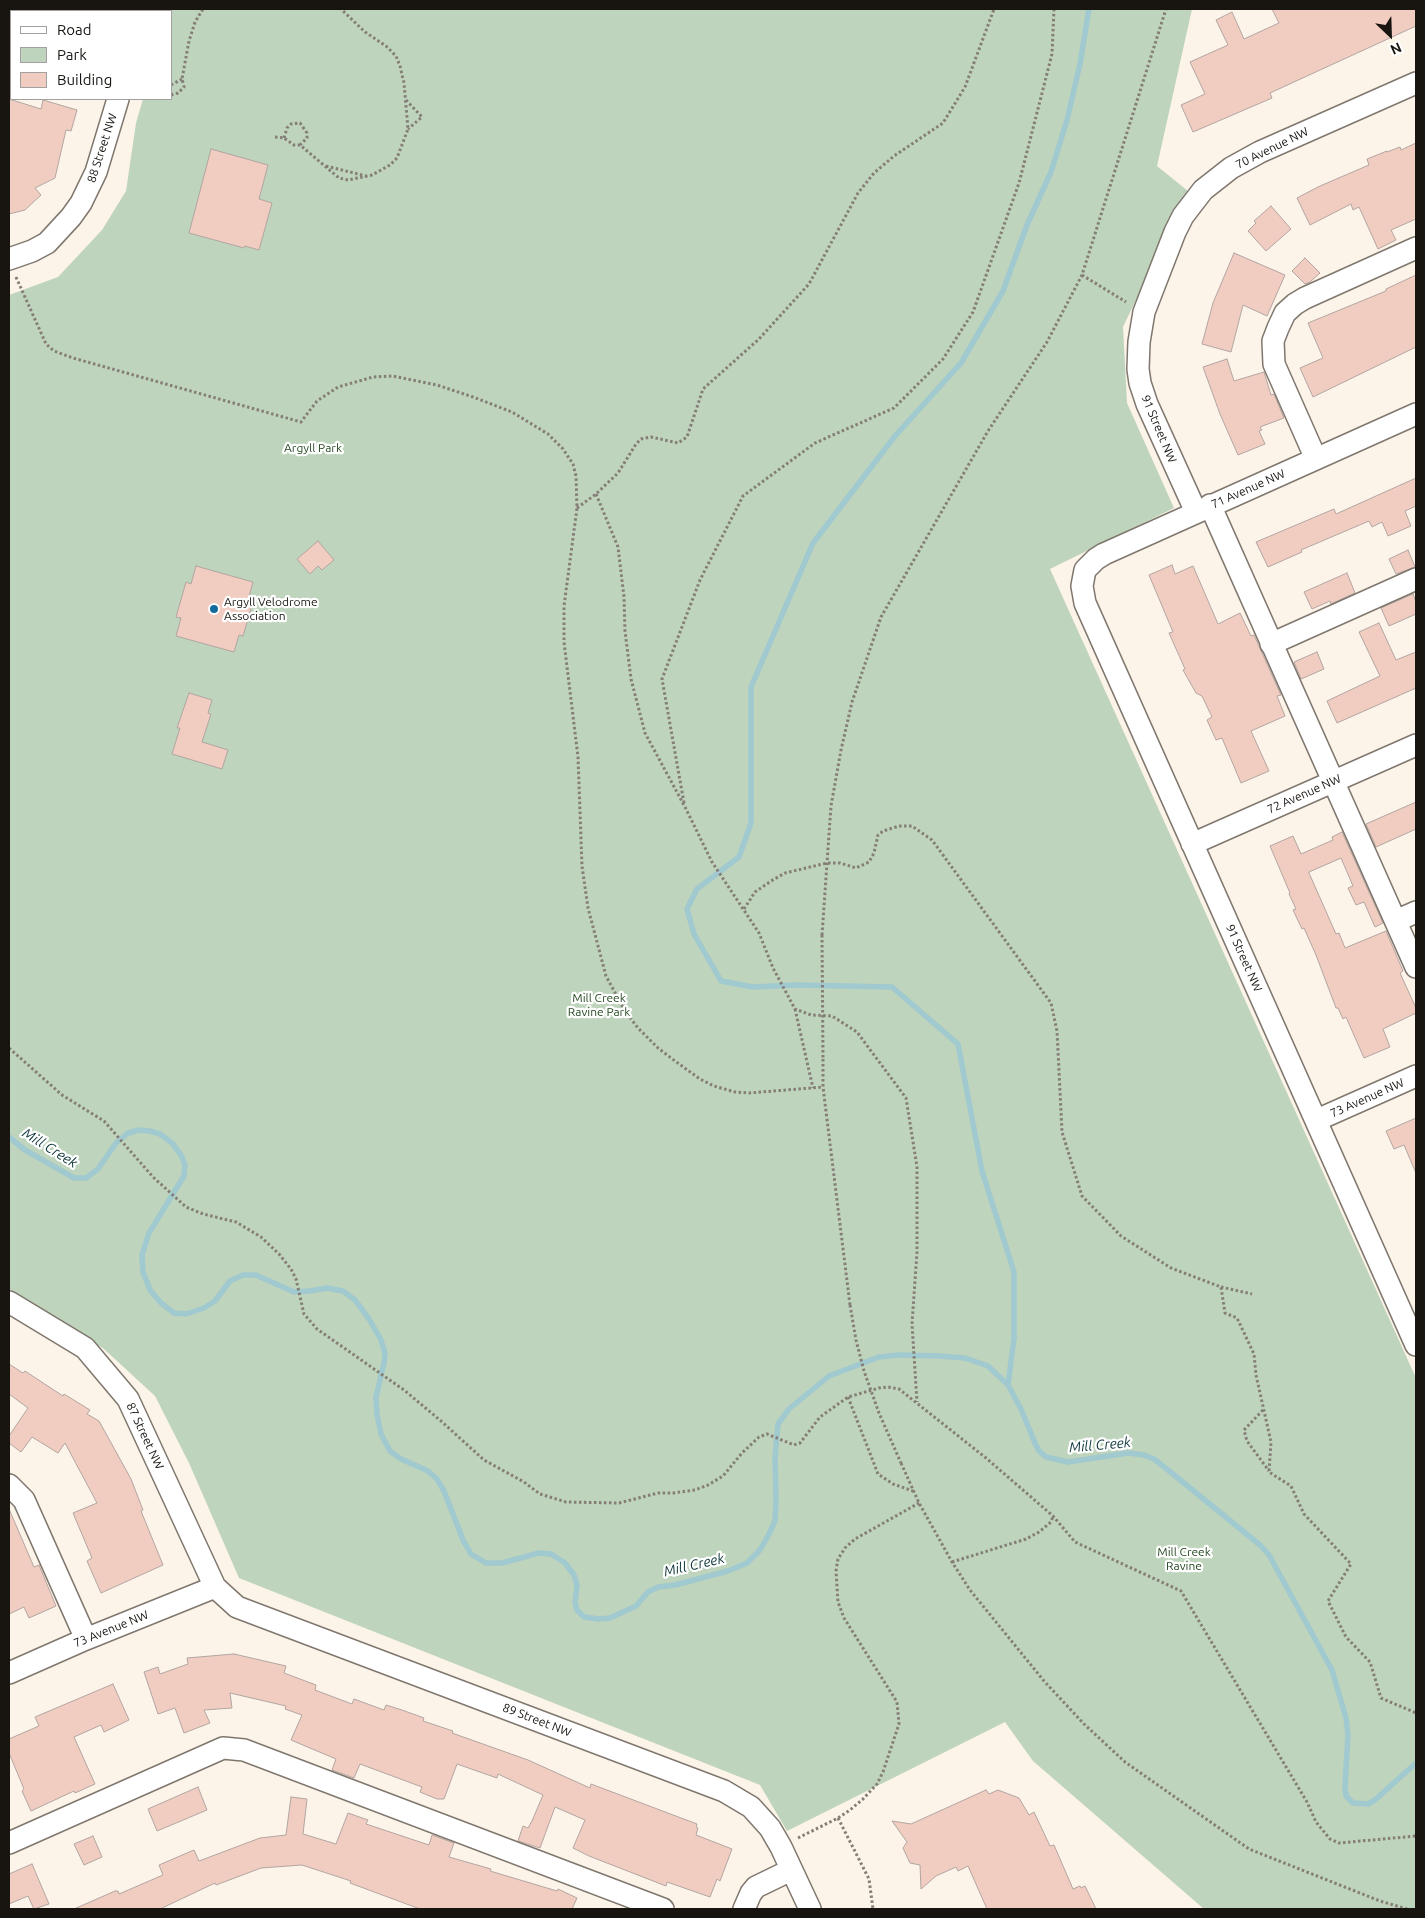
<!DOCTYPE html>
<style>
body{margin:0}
#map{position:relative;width:1425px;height:1918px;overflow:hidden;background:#fcf3e9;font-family:Ubuntu,sans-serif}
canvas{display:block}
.frame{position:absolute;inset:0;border:10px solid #181511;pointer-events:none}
.legend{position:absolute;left:10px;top:10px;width:162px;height:90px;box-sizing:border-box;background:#fff;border:1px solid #a3a1a0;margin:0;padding:6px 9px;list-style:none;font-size:15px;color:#181511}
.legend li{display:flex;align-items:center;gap:10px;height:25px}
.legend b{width:25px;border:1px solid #a3a1a0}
.north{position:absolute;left:1365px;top:10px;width:50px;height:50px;-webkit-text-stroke:4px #fff;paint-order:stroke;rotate:156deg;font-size:14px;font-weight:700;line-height:20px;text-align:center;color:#181511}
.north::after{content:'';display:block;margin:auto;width:18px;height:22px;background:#181511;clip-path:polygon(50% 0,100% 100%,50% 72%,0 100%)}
</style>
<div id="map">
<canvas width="1425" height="1918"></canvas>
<div class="frame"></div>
<ul class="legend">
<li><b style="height:6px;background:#fff"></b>Road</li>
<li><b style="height:14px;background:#bfd4bc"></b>Park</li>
<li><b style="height:14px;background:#f1cdc1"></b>Building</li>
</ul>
<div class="north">N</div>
</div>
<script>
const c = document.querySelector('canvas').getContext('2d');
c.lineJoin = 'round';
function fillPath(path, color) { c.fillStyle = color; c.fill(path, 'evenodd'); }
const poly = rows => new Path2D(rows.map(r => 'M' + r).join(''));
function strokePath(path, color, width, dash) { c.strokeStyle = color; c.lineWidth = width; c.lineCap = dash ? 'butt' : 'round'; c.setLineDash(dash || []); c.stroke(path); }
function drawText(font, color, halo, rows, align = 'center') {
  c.font = font + ' Ubuntu,sans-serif'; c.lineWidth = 4.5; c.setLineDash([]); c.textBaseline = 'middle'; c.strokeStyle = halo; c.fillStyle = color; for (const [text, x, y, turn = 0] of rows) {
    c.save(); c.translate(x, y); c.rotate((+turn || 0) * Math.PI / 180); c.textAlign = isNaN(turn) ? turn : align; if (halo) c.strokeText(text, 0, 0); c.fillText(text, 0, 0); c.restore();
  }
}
const green = poly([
 [168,9,1192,9,1157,166,1188,191,1123,327,1127,403,1174,508,1050,569,1416,1378,1416,1909,1204,1909,1033,1761,1005,1722,787,1831,760,1785,239,1578,189,1463,155,1396,104,1349,9,1289,9,295,58,277,102,230,126,191,136,123,143,99,171,99,171,11,168,11]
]);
const stream = poly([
 [9,1137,25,1150,74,1178,86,1178,98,1169,116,1143,128,1133,139,1130,150,1131,160,1134,172,1143,181,1155,185,1165,184,1176,149,1233,142,1255,143,1272,150,1290,161,1303,174,1313,186,1314,204,1308,215,1301,230,1281,243,1275,256,1275,294,1292,310,1291,327,1288,343,1291,355,1300,369,1319,381,1340,385,1353,384,1363,376,1397,377,1415,381,1434,390,1451,401,1459,428,1471,437,1479,444,1491,463,1540,471,1554,486,1563,502,1563,539,1553,551,1554,565,1563,574,1575,577,1585,575,1603,577,1610,584,1617,599,1619,610,1618,636,1606,648,1592,658,1587,675,1585,728,1571,747,1563,760,1550,769,1534,775,1521,776,1500,775,1457,778,1424,789,1409,829,1376,879,1357,899,1355,939,1356,965,1358,988,1366,1008,1385,1021,1409,1035,1443,1039,1451,1046,1457,1068,1462,1128,1453,1144,1455,1154,1459,1168,1470,1260,1545,1269,1555,1332,1670,1346,1718,1348,1735,1345,1787,1346,1796,1353,1803,1368,1804,1375,1800,1416,1763],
 [1008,1385,1014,1338,1014,1272,982,1171,958,1044,892,987,796,985,753,987,721,981,694,934,687,909,697,889,739,857,751,823,751,687,813,543,895,436,961,363,1003,291,1027,225,1051,172,1067,120,1080,64,1089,9]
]);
const building = poly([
 [1272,9,1416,9,1416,26,1270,93,1272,98,1193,132,1181,105,1205,94,1190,62,1228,45,1216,20,1232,12,1244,39,1279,23,1272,9],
 [9,99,41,109,43,100,77,110,71,131,66,130,55,178,35,188,41,195,25,210,9,214,9,99],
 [1416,143,1416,219,1391,230,1396,240,1378,249,1359,207,1353,210,1351,204,1310,225,1297,198,1320,186,1369,165,1367,159,1387,151,1387,152,1400,147,1401,150,1416,143],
 [211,149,268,165,259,199,272,203,259,250,245,246,244,248,189,233,211,149],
 [1271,206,1291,229,1266,251,1248,231,1256,223,1254,221,1271,206],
 [1234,253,1285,275,1267,316,1243,305,1231,352,1202,344,1213,303,1234,253],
 [1305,258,1320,273,1310,282,1305,284,1292,271,1305,258],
 [1416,275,1416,347,1313,397,1300,368,1323,358,1308,323,1386,291,1386,289,1416,275],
 [1227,359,1234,381,1264,372,1271,395,1274,394,1284,418,1260,427,1262,430,1259,431,1265,444,1238,455,1220,414,1203,367,1227,359],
 [1416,478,1416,506,1405,511,1411,526,1388,536,1382,522,1372,527,1369,521,1301,550,1302,552,1268,567,1256,542,1334,509,1336,514,1416,478],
 [318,541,334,560,322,570,318,566,310,574,297,559,318,541],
 [1408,550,1415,567,1396,574,1389,559,1408,550],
 [1172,565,1175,574,1193,566,1218,624,1240,613,1251,636,1254,635,1281,695,1277,696,1285,716,1251,731,1269,771,1241,783,1222,738,1216,740,1207,720,1212,717,1202,696,1196,693,1183,670,1185,669,1169,633,1173,632,1149,575,1172,565],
 [196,566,253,582,248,600,253,601,243,636,239,635,234,652,176,636,181,618,176,617,186,582,191,584,196,566],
 [1347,573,1355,593,1331,604,1330,601,1312,609,1304,592,1347,573],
 [1413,594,1416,602,1416,614,1389,626,1381,608,1413,594],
 [1379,623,1396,660,1416,652,1416,688,1337,723,1327,701,1380,676,1359,632,1379,623],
 [1317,652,1324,669,1301,679,1294,662,1317,652],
 [189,693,212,700,208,713,211,714,202,742,228,750,222,769,172,754,180,728,177,728,189,693],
 [1416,802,1416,829,1376,847,1366,824,1416,802],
 [1342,832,1383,923,1375,927,1364,902,1356,905,1348,888,1353,886,1341,858,1309,872,1309,873,1336,934,1339,933,1345,948,1386,931,1403,971,1400,973,1416,1008,1416,1013,1383,1029,1390,1047,1364,1058,1346,1017,1343,1019,1338,1008,1336,1008,1316,955,1304,928,1302,929,1293,910,1296,909,1289,894,1290,893,1270,846,1293,836,1301,854,1333,840,1332,837,1342,832],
 [1416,1118,1416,1173,1404,1145,1394,1149,1386,1131,1416,1118],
 [9,1364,23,1373,25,1371,63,1396,64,1394,90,1410,87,1414,99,1421,131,1479,143,1510,141,1511,163,1565,101,1593,87,1561,92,1558,73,1513,97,1503,65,1443,58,1453,32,1437,21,1452,9,1443,9,1436,28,1408,9,1394,9,1364],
 [9,1509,34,1567,39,1565,56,1606,29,1618,24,1607,9,1614,9,1509],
 [234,1654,286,1666,284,1673,316,1685,315,1690,352,1704,354,1699,384,1710,386,1705,402,1710,424,1718,423,1721,453,1731,452,1733,528,1760,590,1788,591,1784,697,1824,696,1827,698,1828,696,1835,732,1849,720,1881,717,1879,710,1897,667,1882,666,1886,589,1856,573,1848,585,1820,555,1807,540,1848,518,1841,523,1826,528,1828,532,1821,543,1795,498,1774,497,1778,457,1764,444,1799,437,1799,420,1792,422,1787,360,1764,354,1778,332,1770,336,1759,291,1740,302,1715,285,1709,286,1706,230,1693,232,1708,204,1710,210,1723,184,1733,175,1708,158,1714,144,1672,158,1667,160,1674,188,1664,187,1658,234,1654],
 [113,1684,129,1720,104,1732,101,1725,74,1737,95,1784,75,1793,74,1791,31,1811,22,1791,24,1789,9,1753,9,1739,39,1726,35,1717,113,1684],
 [198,1787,207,1810,157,1831,148,1809,198,1787],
 [986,1790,989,1794,998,1790,1019,1798,1029,1815,1034,1812,1050,1846,1054,1845,1073,1889,1080,1886,1081,1888,1085,1886,1096,1909,987,1909,968,1866,958,1871,956,1867,936,1876,921,1889,920,1865,910,1863,903,1848,907,1842,892,1821,911,1824,986,1790],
 [291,1797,307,1799,303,1834,336,1844,348,1813,368,1820,366,1824,429,1845,432,1835,454,1843,449,1857,491,1869,490,1871,557,1891,558,1889,577,1898,572,1909,420,1909,350,1883,351,1881,302,1865,261,1868,216,1885,215,1883,160,1909,74,1909,115,1891,118,1891,119,1894,163,1875,159,1865,194,1850,199,1861,260,1838,286,1835,291,1797],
 [93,1836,102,1857,84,1865,74,1844,93,1836],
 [32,1864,49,1904,34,1909,28,1896,9,1904,9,1874,32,1864]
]);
const path = poly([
 [171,85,182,79],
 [171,95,178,93,184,87,182,79,189,41,195,22,203,9],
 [406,100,422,117,408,129],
 [275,137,284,138,294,145,300,145,339,178,348,180,372,175,390,165,397,158,408,129,404,83,400,66,396,56,386,46,365,32,341,9],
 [284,138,287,128,291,124,300,123,307,133,307,138,300,145],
 [326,166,366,176],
 [1082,275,1126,302],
 [16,277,46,344,54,351,73,358,301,422,317,401,338,387,373,377,393,376,437,385,473,397,512,412,548,434,563,449,573,464,576,476,577,508,564,606,564,642,578,757,582,866,588,908,606,976,625,1011,638,1028,658,1048,675,1061,700,1079,714,1086,735,1092,749,1093,823,1087],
 [596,494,618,547,624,597,625,631,631,679,645,733,685,807,712,862,759,933,773,968,795,1009,811,1015,832,1016,857,1032,906,1098,917,1167,917,1252,912,1324,917,1402],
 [577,508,596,494,618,473,636,444,641,439,651,437,678,443,687,437,703,389,759,339,809,284,858,193,874,173,894,156,943,123,965,87,994,9],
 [684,803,662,679,700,580,743,496,815,443,894,408,943,359,973,312,1019,183,1052,54,1054,9],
 [744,909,755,892,771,881,785,873,827,863,840,863,856,868,869,862,874,853,878,835,883,831,899,826,912,826,932,840,1051,1003,1057,1031,1062,1132,1082,1196,1121,1236,1171,1268,1221,1287,1225,1313,1237,1318,1254,1354,1256,1375,1271,1442,1269,1472,1291,1486,1304,1514,1351,1564,1328,1601,1346,1637,1370,1662,1381,1698,1416,1713],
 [822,935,831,806,841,750,852,702,881,617,988,431,1047,342,1082,275,1166,9],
 [795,1009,813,1088],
 [9,1048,62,1095,104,1121,153,1177,186,1207,203,1214,236,1222,261,1237,279,1254,291,1269,296,1279,304,1314,317,1329,404,1390,441,1421,484,1460,524,1482,540,1494,566,1502,619,1503,658,1493,673,1493,695,1490,708,1485,723,1476,742,1453,759,1437,767,1434,794,1445,800,1443,820,1417,848,1397,879,1388,888,1387,899,1389,986,1458,1053,1516,1075,1542,1181,1591,1307,1802,1316,1822,1330,1839,1339,1843,1416,1836],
 [823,1059,823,1087,850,1305],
 [1221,1287,1252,1294],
 [848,1397,878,1474,893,1484,913,1491],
 [1263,1410,1244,1430,1247,1441,1269,1471],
 [901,1463,919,1503,952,1562,970,1590,1044,1681,1084,1724,1125,1762,1249,1849,1380,1901,1407,1909],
 [952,1562,1026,1539,1039,1532,1051,1522,1053,1516],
 [838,1818,869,1879,873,1909],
 [798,1838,838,1818,850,1810,863,1799,877,1784,883,1772,899,1724,897,1702,844,1618,838,1602,836,1571,838,1559,845,1548,855,1539,919,1503]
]);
const minor = poly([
 [143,11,144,9],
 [9,259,32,251,47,243,71,217,81,203,96,172,118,99],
 [1416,414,1104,554,1096,559,1085,570,1082,586,1085,603,1416,1345],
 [1316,459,1274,364,1273,341,1278,328,1285,313,1295,304,1305,298,1416,248],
 [1210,505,1416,967],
 [1196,512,1147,404,1140,383,1138,369,1139,342,1144,312,1175,232,1183,216,1203,190,1231,168,1260,152,1416,83],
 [1271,644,1416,579],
 [1192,844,1416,745],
 [1396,921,1416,912],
 [1317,1120,1416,1076],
 [9,1302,85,1348,128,1399,215,1587,237,1607,724,1791,751,1807,770,1828,781,1847,810,1909],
 [9,1485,24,1500,86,1639],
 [9,1673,86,1639,215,1587],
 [9,1843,223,1748,244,1750,663,1909],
 [744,1909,751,1893,756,1887,791,1870]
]);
const pathBridge = poly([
 [822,935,823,1059],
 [850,1305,856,1340,864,1371,879,1413,901,1463]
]);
const markers = [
 [214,609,5,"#156b9b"]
];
const streetNames = [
 ["88 Street NW",102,148,-72],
 ["70 Avenue NW",1272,148,-26],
 ["91 Street NW",1159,429,67],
 ["71 Avenue NW",1248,489,-24],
 ["72 Avenue NW",1304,794,-24],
 ["91 Street NW",1244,958,66],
 ["73 Avenue NW",1367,1098,-24],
 ["87 Street NW",145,1436,65],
 ["73 Avenue NW",111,1629,-22],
 ["89 Street NW",537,1720,21]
];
const parkNames = [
 ["Argyll Park",313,448],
 ["Mill Creek",599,998],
 ["Ravine Park",599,1012],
 ["Mill Creek",1184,1552],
 ["Ravine",1184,1566]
];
const poiNames = [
 ["Argyll Velodrome",224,602],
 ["Association",224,616]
];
const waterNames = [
 ["Mill Creek",50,1148,32],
 ["Mill Creek",1100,1445,-5],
 ["Mill Creek",694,1565,-13]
];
fillPath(green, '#bfd4bc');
strokePath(stream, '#a0c9d0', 5.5);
fillPath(building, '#f1cdc1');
strokePath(building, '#b2a5a1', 1);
strokePath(minor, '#7f776e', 24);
strokePath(path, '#847e77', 3, [2.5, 2.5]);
strokePath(minor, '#fff', 21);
strokePath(pathBridge, '#847e77', 3, [2.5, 2.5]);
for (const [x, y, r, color] of markers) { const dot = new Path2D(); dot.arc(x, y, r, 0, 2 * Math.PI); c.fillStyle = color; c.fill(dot); strokePath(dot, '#fff', 2); }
drawText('12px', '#181511', '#fff', streetNames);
drawText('12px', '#264922', '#fff', parkNames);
drawText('12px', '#181511', '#fff', poiNames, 'left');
drawText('italic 14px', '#0b3439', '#fff', waterNames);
</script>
